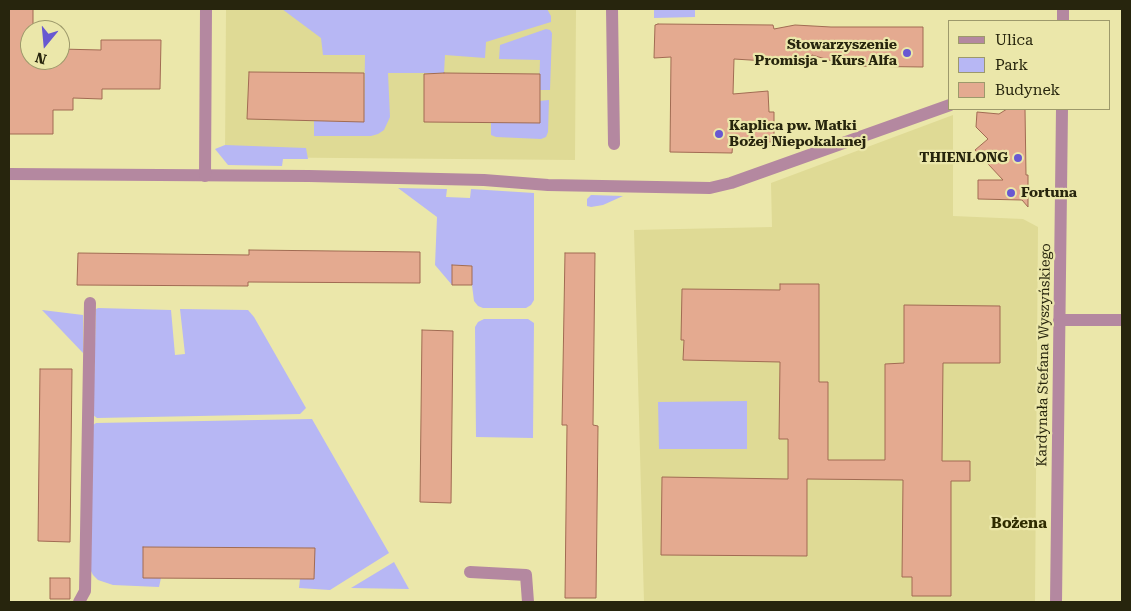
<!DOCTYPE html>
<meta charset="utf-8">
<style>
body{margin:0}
#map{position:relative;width:1131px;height:611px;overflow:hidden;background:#ebe7aa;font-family:"Roboto Serif",serif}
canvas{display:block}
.frame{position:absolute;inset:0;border:10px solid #27250d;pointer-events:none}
.legend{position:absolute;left:948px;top:20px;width:162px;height:90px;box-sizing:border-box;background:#ebe7aa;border:1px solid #9d996b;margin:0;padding:6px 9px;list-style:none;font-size:15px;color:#27250d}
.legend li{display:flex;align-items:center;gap:10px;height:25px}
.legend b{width:25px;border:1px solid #9d996b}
.north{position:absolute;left:20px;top:20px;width:50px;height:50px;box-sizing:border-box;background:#ebe7aa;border:1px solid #9d996b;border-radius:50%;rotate:197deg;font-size:14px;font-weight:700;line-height:20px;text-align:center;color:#27250d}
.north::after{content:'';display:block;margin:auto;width:18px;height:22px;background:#6858d1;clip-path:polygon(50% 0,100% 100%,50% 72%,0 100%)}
</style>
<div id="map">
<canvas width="1131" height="611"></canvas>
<div class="frame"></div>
<ul class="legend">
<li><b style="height:6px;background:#b488a0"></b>Ulica</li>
<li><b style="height:14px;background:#b7b7f4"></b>Park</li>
<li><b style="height:14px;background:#e4aa90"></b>Budynek</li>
</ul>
<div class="north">N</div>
</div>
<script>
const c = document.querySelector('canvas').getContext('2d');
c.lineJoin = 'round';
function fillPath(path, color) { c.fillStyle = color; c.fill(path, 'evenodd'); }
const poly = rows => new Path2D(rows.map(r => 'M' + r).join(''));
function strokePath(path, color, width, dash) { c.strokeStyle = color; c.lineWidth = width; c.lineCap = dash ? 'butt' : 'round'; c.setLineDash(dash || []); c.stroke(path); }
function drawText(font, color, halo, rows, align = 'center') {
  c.font = font + ' "Roboto Serif",serif'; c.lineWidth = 4.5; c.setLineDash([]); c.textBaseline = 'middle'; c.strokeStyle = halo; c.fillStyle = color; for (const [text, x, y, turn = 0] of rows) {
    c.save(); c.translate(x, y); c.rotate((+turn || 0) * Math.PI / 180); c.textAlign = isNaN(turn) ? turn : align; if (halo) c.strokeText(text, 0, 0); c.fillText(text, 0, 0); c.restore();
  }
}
const built = poly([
 [226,9,576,9,575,160,225,157],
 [953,115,953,216,1023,219,1038,227,1035,602,644,602,634,230,772,227,771,183]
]);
const green = poly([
 [282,9,547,9,551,16,551,22,486,42,485,58,445,55,444,73,388,73,390,117,384,130,378,134,371,136,314,136,314,121,364,121,365,55,323,55,321,38],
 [654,9,695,9,695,17,654,18],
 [546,29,550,30,552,33,550,90,539,90,540,60,499,59,500,45],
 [549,100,548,132,546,137,541,139,496,137,491,135,491,122,539,101],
 [225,145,306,148,308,159,283,159,282,166,228,165,215,149],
 [398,188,447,189,446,197,470,198,471,189,534,193,534,300,531,305,526,308,483,308,478,306,474,301,472,285,472,266,453,265,452,285,435,265,437,217],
 [591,195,623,196,603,205,591,207,587,206,587,199],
 [98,308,171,310,175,355,185,354,180,309,248,310,254,317,306,408,300,414,97,418,93,415,96,309],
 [42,310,83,315,83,353],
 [484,319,528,319,534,323,533,438,476,437,475,327,478,322],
 [747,401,747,449,659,449,658,402],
 [312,419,389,553,330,590,299,588,300,579,314,578,314,548,143,547,143,577,161,578,159,587,113,585,98,580,93,575,90,569,93,425,96,423],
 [394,562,409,589,351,588]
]);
const building = poly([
 [9,9,33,9,33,30,30,30,30,60,60,60,60,49,101,50,101,40,161,40,160,89,102,89,102,99,73,98,73,110,53,110,53,134,9,134,9,9],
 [658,24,773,25,774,29,795,25,831,27,923,27,923,67,849,66,812,55,812,60,774,59,766,59,766,61,734,59,733,94,768,91,769,112,774,112,774,142,733,141,732,153,670,152,671,57,654,58,655,25,658,24],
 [249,72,364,73,364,122,247,119,249,72],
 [444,73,540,74,540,123,424,122,424,74,444,73],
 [1007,109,1025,109,1026,175,1028,175,1028,207,1022,200,978,199,978,180,1003,180,975,150,988,139,976,127,977,112,999,114,1007,109],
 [249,250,420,252,420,283,248,282,248,286,77,285,78,253,249,255,249,250],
 [565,253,595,253,593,425,598,426,596,598,565,598,567,425,562,425,565,253],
 [452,265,472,266,472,285,452,285,452,265],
 [780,284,819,284,819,382,828,382,828,460,885,460,885,364,904,363,904,305,1000,306,1000,363,943,363,942,461,970,461,970,481,951,481,951,596,912,596,912,577,902,577,903,480,807,479,807,556,661,555,662,477,788,479,788,439,779,439,780,362,683,360,684,340,681,340,682,289,780,290,780,284],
 [422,330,453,331,451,503,420,502,422,330],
 [40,369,72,369,70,542,38,541,40,369],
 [143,547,315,548,314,579,143,578,143,547],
 [50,578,70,578,70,599,50,599,50,578]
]);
const pedestrian = poly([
 [9,174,309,176,484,180,548,185,710,188,731,183,950,105]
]);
const minor = poly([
 [612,9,614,144],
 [1063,21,1063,9],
 [205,176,206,9],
 [1059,320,1122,320],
 [470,572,526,575,528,602],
 [79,602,85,591,90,303],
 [1056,602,1062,109]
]);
const markers = [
 [907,53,5,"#6858d1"],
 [719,134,5,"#6858d1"],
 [1018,158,5,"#6858d1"],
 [1011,193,5,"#6858d1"]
];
const poiNames = [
 ["Stowarzyszenie",897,45],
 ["Promisja - Kurs Alfa",897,61],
 ["Kaplica pw. Matki",729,126,"left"],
 ["Bożej Niepokalanej",729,142,"left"],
 ["THIENLONG",1008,158],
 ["Fortuna",1021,193,"left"]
];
const streetNames = [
 ["Kardynała Stefana Wyszyńskiego",1044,355,-89]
];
const neighbourhoodNames = [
 ["Bożena",1019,524]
];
fillPath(built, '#dfda95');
fillPath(green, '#b7b7f4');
fillPath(building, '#e4aa90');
strokePath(building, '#a16b53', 1);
strokePath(pedestrian, '#b488a0', 12);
strokePath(minor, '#b488a0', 12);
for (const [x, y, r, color] of markers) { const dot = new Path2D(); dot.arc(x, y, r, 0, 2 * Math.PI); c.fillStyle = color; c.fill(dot); strokePath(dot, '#ebe7aa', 2); }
drawText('bold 14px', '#27250d', '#ebe7aa', poiNames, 'right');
drawText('14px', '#27250d', '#ebe7aa', streetNames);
drawText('bold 15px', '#2f2b00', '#ebe7aa', neighbourhoodNames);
</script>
